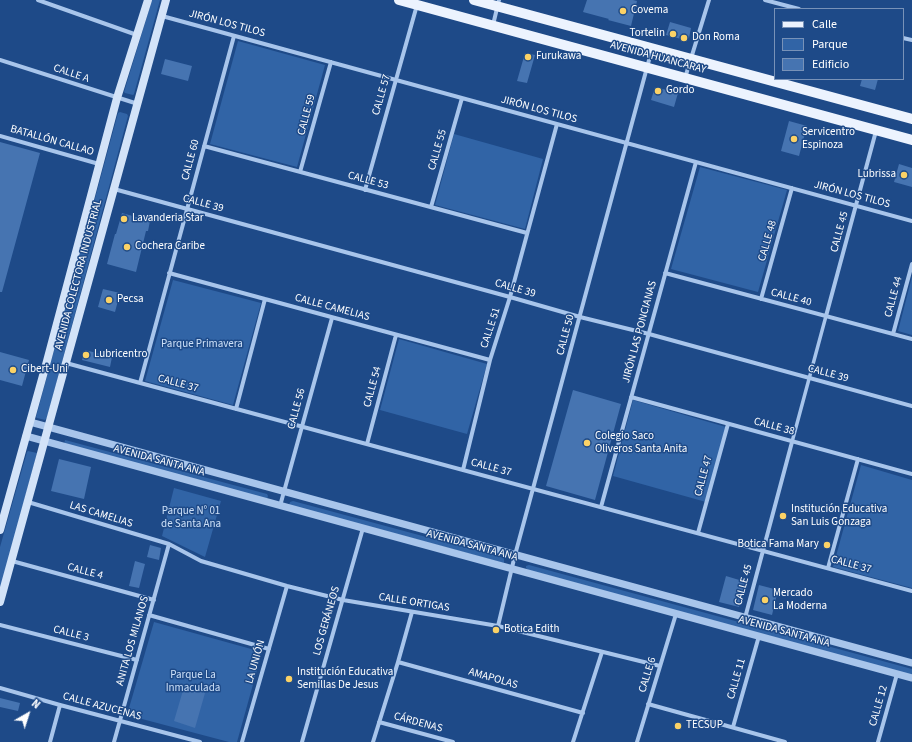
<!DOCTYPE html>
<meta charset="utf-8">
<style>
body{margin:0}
#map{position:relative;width:912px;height:742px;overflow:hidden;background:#1e4a88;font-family:"Source Sans 3",sans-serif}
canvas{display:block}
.legend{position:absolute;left:774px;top:8px;width:130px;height:72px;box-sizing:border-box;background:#1e4a88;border:1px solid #7892b8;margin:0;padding:5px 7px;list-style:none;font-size:12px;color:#fff}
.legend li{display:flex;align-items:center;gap:8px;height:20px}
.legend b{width:20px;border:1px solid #7892b8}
.north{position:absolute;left:8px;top:694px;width:40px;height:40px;-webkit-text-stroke:3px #1e4a88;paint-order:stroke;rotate:39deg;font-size:11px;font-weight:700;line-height:16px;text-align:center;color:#fff}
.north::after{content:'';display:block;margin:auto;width:14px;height:18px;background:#fff;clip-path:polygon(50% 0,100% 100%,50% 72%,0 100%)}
</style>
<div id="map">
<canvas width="912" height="742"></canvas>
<ul class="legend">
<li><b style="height:5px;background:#ecf3fe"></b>Calle</li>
<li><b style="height:11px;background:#3164a6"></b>Parque</li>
<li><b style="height:11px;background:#4674b1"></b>Edificio</li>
</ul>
<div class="north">N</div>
</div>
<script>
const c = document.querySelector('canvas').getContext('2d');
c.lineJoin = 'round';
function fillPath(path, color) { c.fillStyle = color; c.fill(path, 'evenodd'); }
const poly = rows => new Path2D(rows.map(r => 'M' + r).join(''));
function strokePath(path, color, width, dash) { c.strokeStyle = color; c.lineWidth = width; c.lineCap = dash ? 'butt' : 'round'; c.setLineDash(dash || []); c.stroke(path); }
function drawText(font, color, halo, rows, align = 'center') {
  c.font = font + ' "Source Sans 3",sans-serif'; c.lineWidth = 3; c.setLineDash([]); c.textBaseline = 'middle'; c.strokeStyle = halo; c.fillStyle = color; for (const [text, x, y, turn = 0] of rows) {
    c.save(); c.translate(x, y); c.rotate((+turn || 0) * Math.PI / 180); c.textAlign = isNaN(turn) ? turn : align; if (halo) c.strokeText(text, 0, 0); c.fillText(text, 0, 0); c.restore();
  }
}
const green = poly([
 [152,0,160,0,134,94,133,95,125,93,124,92],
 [238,41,325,65,297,167,210,144],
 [120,112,127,114,128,116,47,418,45,420,37,418,36,417,118,113],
 [454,134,543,159,525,229,435,205],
 [700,167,787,190,758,292,671,269],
 [912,277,912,335,898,331],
 [173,280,261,303,233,405,145,381],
 [399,339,487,364,467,434,380,410],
 [633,400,726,427,706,502,613,476],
 [65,440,267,494,268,496,267,499,64,445],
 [28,451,37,453,0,590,0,547,27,452],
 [861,465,912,480,912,588,833,567],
 [174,488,221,501,205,557,162,536],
 [293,501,504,558,504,563,289,505,290,502],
 [529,565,912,669,912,675,528,570,526,568,526,566],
 [154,622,262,652,237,742,229,742,127,715]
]);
const building = poly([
 [587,0,633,0,637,1,631,26,608,20,609,19,583,12],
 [670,22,691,28,689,38,685,40,666,35],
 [525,53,535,55,527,83,517,81],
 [165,59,192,66,188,81,161,74],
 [862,79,878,79,875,90,860,86],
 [655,87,678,93,674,107,651,100],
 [789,121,807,126,799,156,781,151],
 [0,142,40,153,2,292,0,292],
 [899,164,912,168,912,187,894,182],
 [122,213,150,221,148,231,146,231,136,272,107,264,115,234,116,234],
 [103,289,120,293,115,312,98,307],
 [85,350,112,357,110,367,82,360],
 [0,352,29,360,22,386,0,380],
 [573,390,621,404,595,500,546,486],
 [59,459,91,467,84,499,51,491],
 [150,545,161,548,159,560,147,557],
 [135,561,145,564,139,588,129,586],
 [726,576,746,582,739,607,719,602],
 [759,585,778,590,772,615,753,610],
 [184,687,205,693,195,728,174,721],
 [0,698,20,703,18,711,0,707]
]);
const pedestrian = poly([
 [792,442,826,316]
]);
const minor = poly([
 [38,0,137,35],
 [765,0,799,9],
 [162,16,912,221],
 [493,25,499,0],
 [903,38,912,40],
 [0,60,138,104],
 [685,78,709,0],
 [0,136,99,164],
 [204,146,527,233],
 [300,172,331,62],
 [114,189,510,297,580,317,649,334,912,406],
 [365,190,417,5],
 [431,207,462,98],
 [169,273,490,360],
 [665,273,912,339],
 [761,299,792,188],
 [826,316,876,131],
 [893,334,912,264],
 [66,363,912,591],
 [140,383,234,36],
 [631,397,912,474],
 [236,409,265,299],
 [367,444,396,335],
 [463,470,490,360,510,297,557,124],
 [28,502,169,544,201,561,287,586,343,600,498,626,660,666],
 [280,506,332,318],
 [601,507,696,162],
 [698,533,728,424],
 [12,561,154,600],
 [828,568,858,459],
 [149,615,269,649],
 [745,618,792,442],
 [0,625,137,660],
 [498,626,515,555,652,49],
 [398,662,583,713],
 [0,688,60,705,200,742],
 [648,704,785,742],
 [379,722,453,742],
 [733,727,759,636],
 [50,742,60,705],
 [114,742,169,544],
 [242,742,287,586],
 [302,742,363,528],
 [373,742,398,662,412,612],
 [573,742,602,652],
 [637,742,676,614],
 [878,742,897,674]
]);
const tertiary = poly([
 [30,422,912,663],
 [26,436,912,678]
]);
const secondary = poly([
 [0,530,47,361,117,98,148,0],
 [0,602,166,0]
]);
const primary = poly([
 [399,0,912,140],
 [474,0,912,119]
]);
const markers = [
 [623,11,4,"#fbd266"],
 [673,34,4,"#fbd266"],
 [684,38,4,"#fbd266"],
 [528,57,4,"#fbd266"],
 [658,91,4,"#fbd266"],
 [794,139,4,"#fbd266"],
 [904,175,4,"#fbd266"],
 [124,219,4,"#fbd266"],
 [127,247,4,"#fbd266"],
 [109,300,4,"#fbd266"],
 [86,355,4,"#fbd266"],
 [13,370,4,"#fbd266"],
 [587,443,4,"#fbd266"],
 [783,516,4,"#fbd266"],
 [827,545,4,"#fbd266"],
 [765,600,4,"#fbd266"],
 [496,630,4,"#fbd266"],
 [289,679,4,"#fbd266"],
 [678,726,4,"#fbd266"]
];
const poiNames = [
 ["Covema",631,11],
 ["Tortelin",665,34,"right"],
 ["Don Roma",692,38],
 ["Furukawa",536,57],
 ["Gordo",666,91],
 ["Servicentro",802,133],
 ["Espinoza",802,146],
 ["Lubrissa",896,175,"right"],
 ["Lavanderia Star",132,219],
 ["Cochera Caribe",135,247],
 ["Pecsa",117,300],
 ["Lubricentro",94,355],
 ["Cibert-Uni",21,370],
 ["Colegio Saco",595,437],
 ["Oliveros Santa Anita",595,450],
 ["Institución Educativa",791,510],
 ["San Luis Gonzaga",791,523],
 ["Botica Fama Mary",819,545,"right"],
 ["Mercado",773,594],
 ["La Moderna",773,607],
 ["Botica Edith",504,630],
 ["Institución Educativa",297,673],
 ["Semillas De Jesus",297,686],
 ["TECSUP",686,726]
];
const streetNames = [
 ["JIRÓN LOS TILOS",227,24,15],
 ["AVENIDA HUANCARAY",658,58,15],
 ["CALLE A",71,74,18],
 ["CALLE 57",382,95,-74],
 ["JIRÓN LOS TILOS",539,110,15],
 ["CALLE 59",307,115,-75],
 ["BATALLÓN CALLAO",52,141,16],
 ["CALLE 55",438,150,-74],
 ["CALLE 60",191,160,-75],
 ["CALLE 53",368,181,15],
 ["JIRÓN LOS TILOS",852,195,15],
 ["CALLE 39",203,204,15],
 ["CALLE 45",840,232,-75],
 ["CALLE 48",768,241,-74],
 ["AVENIDA COLECTORA INDUSTRIAL",79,275,-75],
 ["CALLE 39",515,289,16],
 ["CALLE 44",894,297,-75],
 ["CALLE 40",791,298,15],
 ["CALLE CAMELIAS",332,308,15],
 ["CALLE 51",491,328,-72],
 ["JIRÓN LAS PONCIANAS",640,332,-75],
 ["CALLE 50",566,335,-75],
 ["CALLE 39",828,374,15],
 ["CALLE 37",178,384,15],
 ["CALLE 54",373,387,-75],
 ["CALLE 56",297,409,-75],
 ["CALLE 38",774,427,15],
 ["AVENIDA SANTA ANA",159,461,15],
 ["CALLE 37",491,468,15],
 ["CALLE 47",704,476,-75],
 ["LAS CAMELIAS",101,515,17],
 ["AVENIDA SANTA ANA",472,546,15],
 ["CALLE 37",851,565,15],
 ["CALLE 4",85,572,15],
 ["CALLE 45",744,585,-75],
 ["CALLE ORTIGAS",414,603,9],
 ["LOS GERÁNEOS",327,621,-74],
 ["AVENIDA SANTA ANA",784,632,15],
 ["CALLE 3",71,634,14],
 ["ANITA LOS MILANOS",133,641,-74],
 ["LA UNIÓN",256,662,-74],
 ["CALLE 6",648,675,-73],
 ["AMAPOLAS",493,679,16],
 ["CALLE 11",737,679,-74],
 ["CALLE 12",879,706,-74],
 ["CALLE AZUCENAS",102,707,15],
 ["CÁRDENAS",418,723,15]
];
const parkNames = [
 ["Parque Primavera",202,345],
 ["Parque N° 01",191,512],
 ["de Santa Ana",191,525],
 ["Parque La",193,676],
 ["Inmaculada",193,689]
];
fillPath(green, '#3164a6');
fillPath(building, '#4674b1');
strokePath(pedestrian, '#a8c5eb', 3.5);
strokePath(minor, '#a8c5eb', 4);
strokePath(tertiary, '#a8c5eb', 7);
strokePath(secondary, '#d3e3f8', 8);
strokePath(primary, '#ecf3fe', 10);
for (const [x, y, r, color] of markers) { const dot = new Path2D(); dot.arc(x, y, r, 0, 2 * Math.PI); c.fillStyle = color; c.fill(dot); strokePath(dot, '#1e4a88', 1.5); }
drawText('11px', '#fff', '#1e4a88', poiNames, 'left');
drawText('11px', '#fff', '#1e4a88', streetNames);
drawText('11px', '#cde0f8', '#1e4a88', parkNames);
</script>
